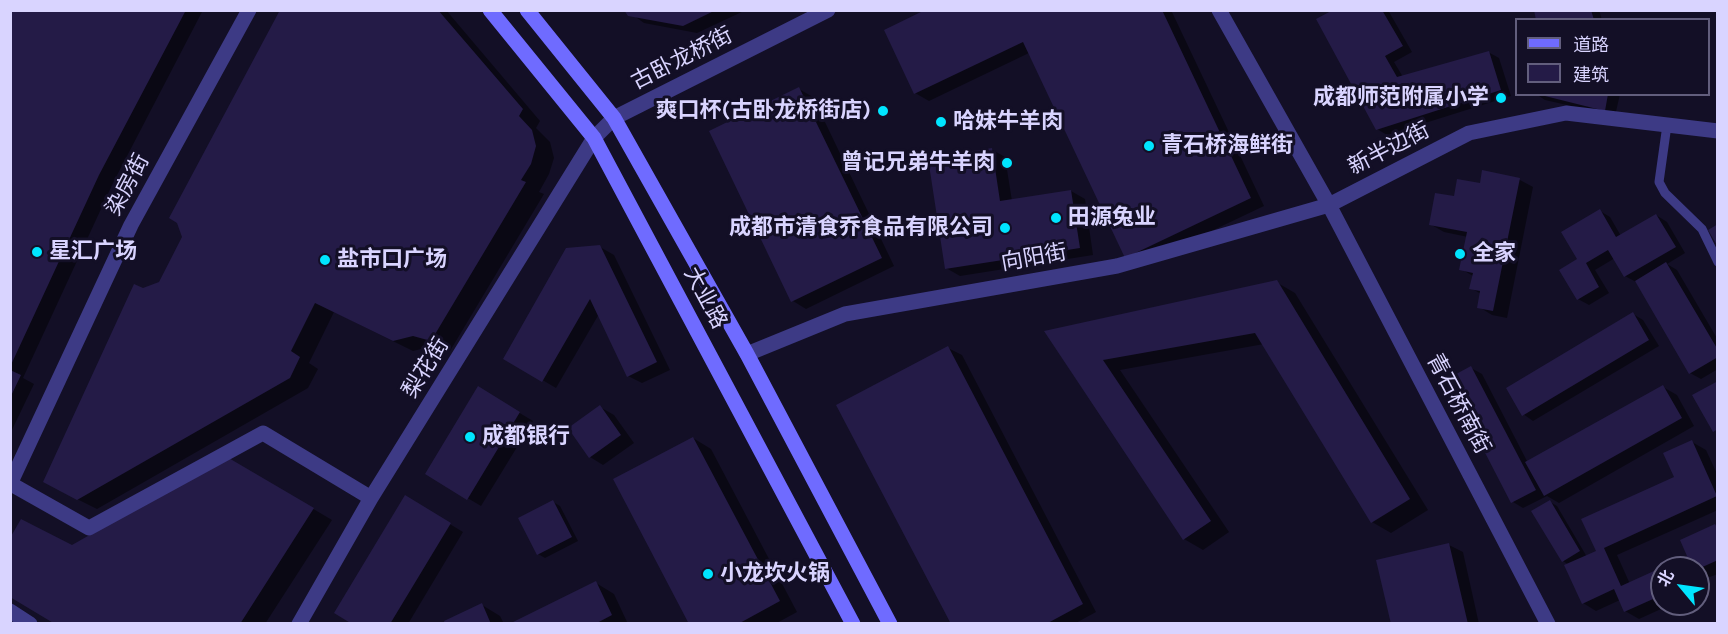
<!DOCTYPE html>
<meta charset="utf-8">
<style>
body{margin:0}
#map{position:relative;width:1728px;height:634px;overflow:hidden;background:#130f26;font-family:Karla,"Noto Sans SC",sans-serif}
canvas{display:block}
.frame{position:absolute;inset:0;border:12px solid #d9d4ff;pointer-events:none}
.legend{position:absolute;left:1515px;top:18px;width:195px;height:78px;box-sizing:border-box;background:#130f26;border:2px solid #625e7d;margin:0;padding:8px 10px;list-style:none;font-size:18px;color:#d9d4ff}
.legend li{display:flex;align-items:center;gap:12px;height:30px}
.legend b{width:30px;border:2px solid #625e7d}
.north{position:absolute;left:1650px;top:556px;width:60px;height:60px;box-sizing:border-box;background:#130f26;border:2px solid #625e7d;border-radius:50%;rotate:299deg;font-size:16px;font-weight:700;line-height:24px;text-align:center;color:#d9d4ff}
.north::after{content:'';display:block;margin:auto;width:21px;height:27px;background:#00e5ff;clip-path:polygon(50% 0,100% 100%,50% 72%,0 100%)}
</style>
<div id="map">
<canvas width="1728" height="634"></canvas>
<div class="frame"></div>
<ul class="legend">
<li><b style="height:8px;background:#6f6bff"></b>道路</li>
<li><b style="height:16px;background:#241b47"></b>建筑</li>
</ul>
<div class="north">北</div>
</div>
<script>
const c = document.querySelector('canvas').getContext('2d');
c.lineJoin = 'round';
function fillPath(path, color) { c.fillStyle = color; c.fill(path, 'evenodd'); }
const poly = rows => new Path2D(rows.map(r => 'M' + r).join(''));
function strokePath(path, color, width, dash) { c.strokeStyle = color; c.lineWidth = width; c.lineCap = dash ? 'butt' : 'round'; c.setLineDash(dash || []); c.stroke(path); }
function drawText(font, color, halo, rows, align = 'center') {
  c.font = font + ' Karla,"Noto Sans SC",sans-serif'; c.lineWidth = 6; c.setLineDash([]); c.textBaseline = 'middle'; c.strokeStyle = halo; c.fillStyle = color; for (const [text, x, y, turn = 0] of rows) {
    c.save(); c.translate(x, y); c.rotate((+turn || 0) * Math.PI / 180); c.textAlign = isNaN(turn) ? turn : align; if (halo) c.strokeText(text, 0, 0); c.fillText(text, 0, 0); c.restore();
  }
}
const shadow = poly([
 [10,10,203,10,113,183,23,378,34,384,10,434],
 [282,10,446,10,540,121,536,128,550,142,554,158,549,174,539,192,544,194,450,351,433,346,413,351,334,312,309,363,318,369,308,388,97,509,63,492,143,290,160,284,184,237],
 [626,10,746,10,697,33,644,23],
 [928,10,1171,10,1264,206,1140,265,1029,53,929,101,915,93],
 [1337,10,1388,10,1412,52,1394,62,1403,77,1488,52,1499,58,1511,96,1387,135,1377,129],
 [1536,10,1599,10,1602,20,1537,20],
 [799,89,813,97,894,266,806,309,793,301,711,132],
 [1536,94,1620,94,1615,116,1545,100],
 [991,149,1005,157,1012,201,1071,191,1085,199,1093,255,960,276,946,268],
 [1520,180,1533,187,1507,318,1492,315,1479,307,1481,294,1471,288,1473,276,1461,269,1468,237,1444,232,1430,224,1455,197,1481,185],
 [1600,211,1610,217,1621,236,1656,215,1667,222,1685,253,1667,264,1677,270,1718,340,1718,369,1701,379,1690,373,1636,282,1625,276,1615,258,1595,270,1609,293,1589,305,1578,299,1579,260],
 [600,247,614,255,670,370,642,383,628,376,599,314,556,388,505,358],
 [1276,282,1295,293,1428,510,1391,533,1372,522,1264,344,1120,370,1229,532,1203,550,1184,539,1046,332],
 [1633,314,1643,320,1659,346,1533,421,1523,414],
 [948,348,962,355,1096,612,1074,624,953,624],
 [1471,368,1482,374,1528,463,1663,387,1677,395,1694,426,1559,503,1547,496,1523,508,1513,502],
 [478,388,533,421,481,506,427,474],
 [600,407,614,415,634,443,603,465,590,457],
 [693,438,711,449,797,612,775,624,691,624],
 [1692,442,1706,450,1718,476,1718,510,1617,555,1630,584,1662,569,1662,604,1672,604,1639,619,1625,611,1620,600,1596,611,1583,603,1569,565,1563,561,1550,502,1557,506,1587,557,1598,552,1676,478],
 [227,458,332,520,265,624,58,624,72,547],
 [405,497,463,532,408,624,355,624],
 [553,502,560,506,578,541,545,558,538,554],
 [1715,525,1718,527,1718,574,1707,578,1710,587,1698,592,1698,568,1689,557],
 [1449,545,1463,552,1479,624,1393,624],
 [596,583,614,594,628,624,512,624],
 [482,605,500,616,504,624,447,624]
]);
const building = poly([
 [10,10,186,10,99,175,10,367],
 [280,10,438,10,523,109,519,116,532,130,536,146,531,164,521,180,526,182,431,341,413,336,393,341,315,303,291,351,300,357,290,378,77,500,43,482,134,284,143,288,159,282,182,237,177,223,169,218],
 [624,10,716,10,683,26,628,16],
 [925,10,1162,10,1251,198,1125,258,1023,42,914,94,884,30],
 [1333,10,1382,10,1403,46,1385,56,1397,77,1489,51,1501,90,1376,130,1316,19],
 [1534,10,1591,10,1594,20,1536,20],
 [799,87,882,258,791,302,709,131],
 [1537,94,1608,94,1605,111],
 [992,148,1000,201,1071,190,1080,248,945,269,928,158],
 [1482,170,1520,178,1493,311,1477,308,1480,291,1469,289,1473,273,1459,270,1467,232,1429,225,1435,193,1454,196,1457,179,1480,183],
 [1600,209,1616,237,1656,214,1676,247,1624,277,1608,250,1586,263,1599,287,1577,300,1559,270,1577,259,1561,232],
 [1718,224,1718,247,1708,230],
 [600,245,657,362,627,377,590,299,542,382,503,359,566,248],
 [1666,262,1718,350,1718,357,1689,374,1635,281],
 [1277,280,1410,499,1371,523,1255,333,1103,360,1211,521,1183,540,1044,331],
 [1633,312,1649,340,1522,416,1506,388],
 [948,346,1083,604,1046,624,951,624,836,405],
 [1471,366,1536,490,1511,503,1447,379],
 [10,370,21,375,10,398],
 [1718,381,1718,429,1713,432,1692,395],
 [1663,385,1682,418,1544,496,1525,462],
 [478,386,520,412,467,500,425,474],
 [600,405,621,435,589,458,568,428],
 [693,437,780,601,738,624,689,624,613,479],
 [1692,440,1717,496,1604,548,1621,586,1687,556,1680,540,1715,524,1718,529,1718,560,1698,569,1662,568,1662,595,1624,612,1614,589,1582,604,1564,565,1596,551,1581,519,1674,477,1663,453],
 [227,457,314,508,240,624,55,624,10,597,10,538,21,519,72,545],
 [405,495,451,523,390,624,352,624,334,613],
 [553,500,572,537,537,555,518,518],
 [1550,500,1580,551,1562,562,1531,511],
 [1449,543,1468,624,1391,624,1376,560],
 [596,581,612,615,595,624,509,624],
 [482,603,491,624,445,624,444,621]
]);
const service = poly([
 [1667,125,1659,182,1665,193,1702,229,1718,262]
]);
const minor = poly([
 [1219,10,1329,205,1548,624],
 [747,354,845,314,1117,266,1329,205,1469,133,1566,113,1718,131],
 [10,484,131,225,249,10],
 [11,484,89,528,263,433,371,498],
 [10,611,30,624],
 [299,624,371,498,594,138,614,118,828,10]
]);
const secondary = poly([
 [490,10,594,138,853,624],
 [527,10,614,118,747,354,890,624]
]);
const markers = [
 [1501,98,6,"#00e5ff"],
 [883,111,6,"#00e5ff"],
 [941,122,6,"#00e5ff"],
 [1149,146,6,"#00e5ff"],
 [1007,163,6,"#00e5ff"],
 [1056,218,6,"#00e5ff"],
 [1005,228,6,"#00e5ff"],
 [37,252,6,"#00e5ff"],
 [1460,254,6,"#00e5ff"],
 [325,260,6,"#00e5ff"],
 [470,437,6,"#00e5ff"],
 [708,574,6,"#00e5ff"]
];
const streetNames = [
 ["古卧龙桥街",682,59,-27],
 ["新半边街",1389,149,-27],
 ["染房街",128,185,-62],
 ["向阳街",1034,258,-10],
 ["大业路",705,298,62],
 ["梨花街",426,368,-58],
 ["青石桥南街",1458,404,62]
];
const poiNames = [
 ["成都师范附属小学",1489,98,"right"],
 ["爽口杯(古卧龙桥街店)",871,111,"right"],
 ["哈妹牛羊肉",953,122],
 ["青石桥海鲜街",1161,146],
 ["曾记兄弟牛羊肉",995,163,"right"],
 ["田源兔业",1068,218],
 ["成都市清食乔食品有限公司",993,228,"right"],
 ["星汇广场",49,252],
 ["全家",1472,254],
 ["盐市口广场",337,260],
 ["成都银行",482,437],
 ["小龙坎火锅",720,574]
];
fillPath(shadow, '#0007');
fillPath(building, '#241b47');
strokePath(service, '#3d3a85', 9);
strokePath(minor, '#3d3a85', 15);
strokePath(secondary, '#6f6bff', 15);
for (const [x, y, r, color] of markers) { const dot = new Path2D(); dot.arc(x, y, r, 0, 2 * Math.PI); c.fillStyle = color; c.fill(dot); strokePath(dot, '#130f26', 2); }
drawText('22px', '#d9d4ff', '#130f26', streetNames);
drawText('bold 22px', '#d9d4ff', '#130f26', poiNames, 'left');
</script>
